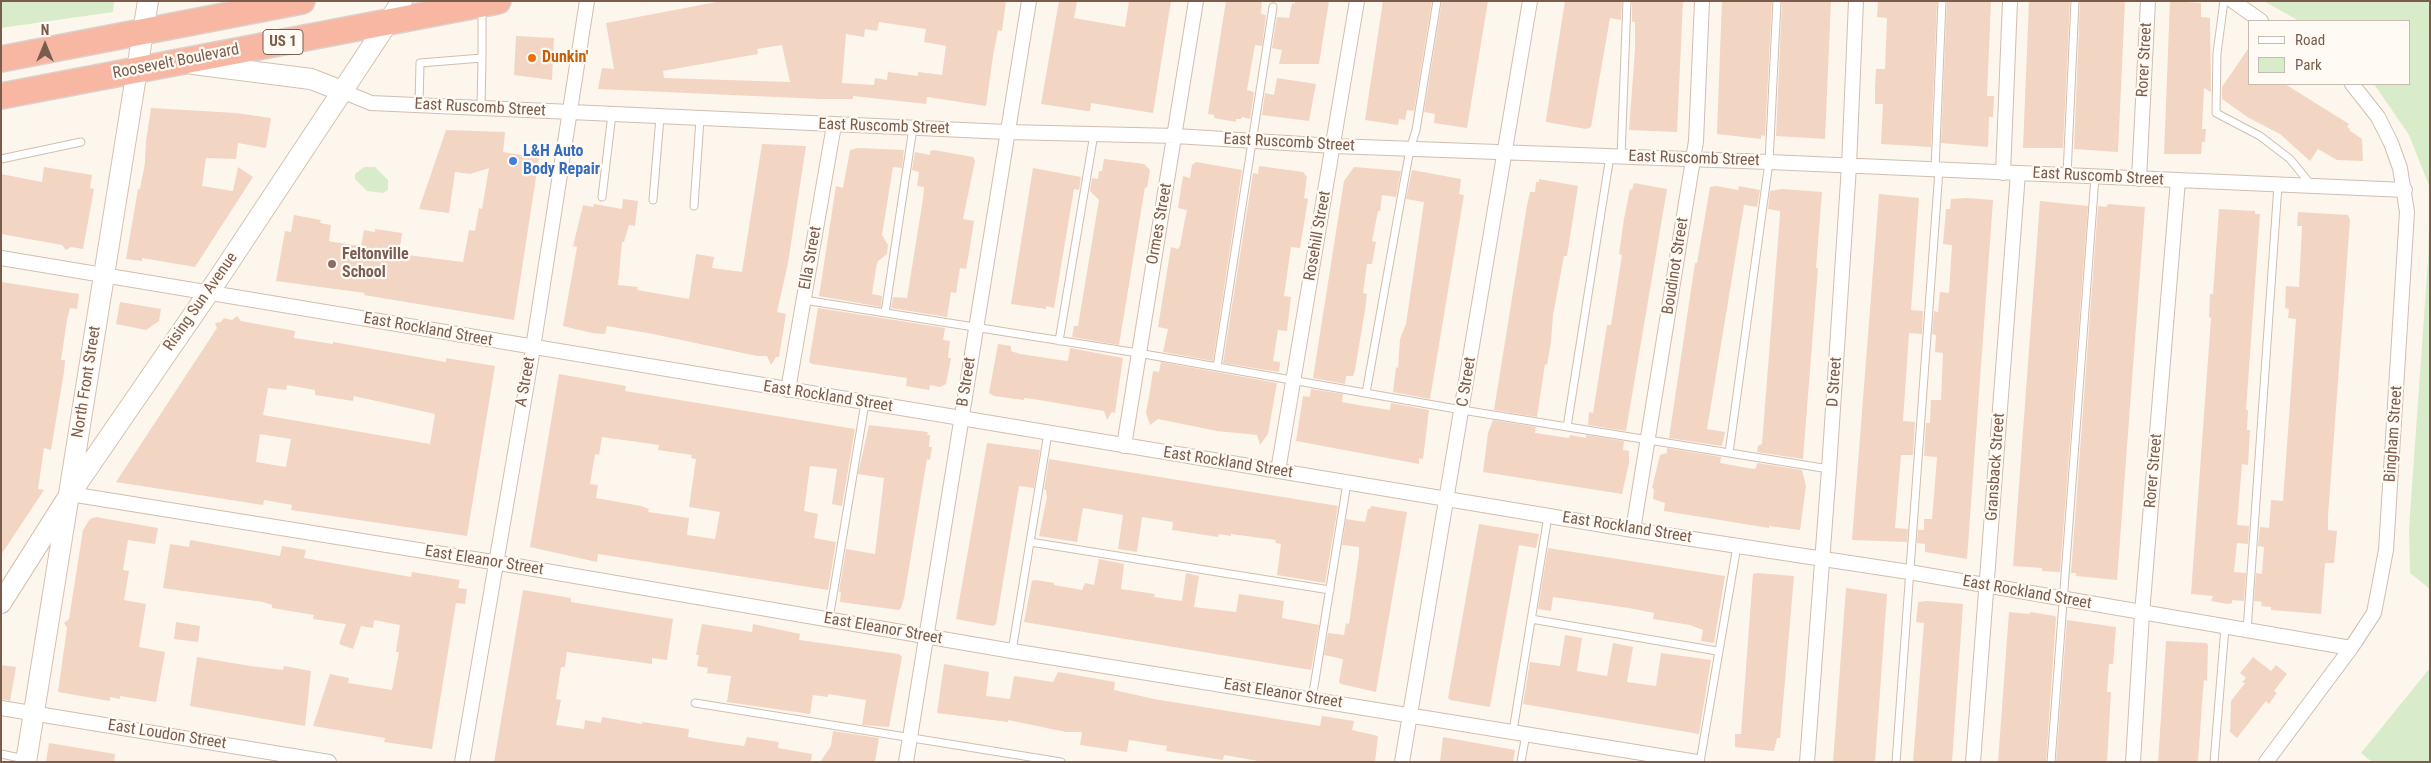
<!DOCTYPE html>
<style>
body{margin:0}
#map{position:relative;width:2431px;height:763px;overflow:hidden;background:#fdf6ec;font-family:"Roboto Condensed",sans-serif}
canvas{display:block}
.frame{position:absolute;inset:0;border:2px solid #7a5c4d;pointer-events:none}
.legend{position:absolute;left:2248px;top:20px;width:162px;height:65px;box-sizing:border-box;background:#fffaf3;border:1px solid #cabbb1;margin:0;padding:6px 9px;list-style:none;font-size:15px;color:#7a5c4d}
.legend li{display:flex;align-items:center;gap:10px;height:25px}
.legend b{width:25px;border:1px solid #cabbb1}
.north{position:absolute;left:20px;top:20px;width:50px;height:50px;-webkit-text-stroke:4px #fffaf3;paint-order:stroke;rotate:0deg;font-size:14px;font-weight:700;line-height:20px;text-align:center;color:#7a5c4d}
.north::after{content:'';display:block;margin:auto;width:18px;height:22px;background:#7a5c4d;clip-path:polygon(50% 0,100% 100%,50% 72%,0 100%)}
</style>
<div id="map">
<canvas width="2431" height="763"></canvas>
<div class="frame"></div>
<ul class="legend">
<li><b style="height:6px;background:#fff"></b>Road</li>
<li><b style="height:14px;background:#d8ecc9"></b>Park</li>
</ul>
<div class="north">N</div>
</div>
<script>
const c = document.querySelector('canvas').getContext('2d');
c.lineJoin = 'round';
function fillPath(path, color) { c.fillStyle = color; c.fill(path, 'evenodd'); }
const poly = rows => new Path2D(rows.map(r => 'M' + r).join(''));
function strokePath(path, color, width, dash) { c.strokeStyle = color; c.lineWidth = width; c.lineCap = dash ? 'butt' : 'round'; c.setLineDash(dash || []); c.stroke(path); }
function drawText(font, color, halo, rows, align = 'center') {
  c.font = font + ' "Roboto Condensed",sans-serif'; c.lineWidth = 4.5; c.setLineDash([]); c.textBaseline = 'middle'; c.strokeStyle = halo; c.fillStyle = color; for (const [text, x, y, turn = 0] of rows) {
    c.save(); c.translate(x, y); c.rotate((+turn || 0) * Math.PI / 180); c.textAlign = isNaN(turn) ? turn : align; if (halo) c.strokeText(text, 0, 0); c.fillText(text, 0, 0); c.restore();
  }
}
const green = poly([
 [1,1,114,1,113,12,1,28],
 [2264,1,2430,1,2430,188,2409,135,2374,84,2410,84,2410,21,2299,21],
 [364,167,375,167,388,180,388,190,383,193,367,191,355,179,355,174],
 [2430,195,2430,589,2410,573,2409,529,2428,260],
 [2430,668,2430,762,2372,762,2361,753]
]);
const building = poly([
 [722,1,1006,1,1002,31,998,30,993,56,986,106,927,97,926,104,853,96,853,99,821,99,598,89,602,68,614,69,606,23],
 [879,22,926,29,924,42,946,46,942,75,918,72,918,76,888,72,887,80,875,78,874,85,842,83,846,34,864,37,865,29,877,31],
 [782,45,790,82,664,78,663,71,758,54,757,49],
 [1059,1,1077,1,1074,18,1125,27,1129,1,1171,1,1153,113,1091,103,1090,111,1087,111,1041,104],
 [1226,1,1262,1,1261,14,1266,15,1262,46,1255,45,1247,90,1254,92,1250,119,1242,117,1241,119,1236,119,1236,122,1214,118,1214,115,1208,114],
 [1295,1,1329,1,1319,64,1279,64,1282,50,1272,48,1277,17,1289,18,1292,3,1295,4],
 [1383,1,1432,1,1414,111,1407,110,1405,120,1399,119,1398,125,1365,120],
 [1442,1,1488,1,1467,128,1434,123,1435,114,1424,112],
 [1565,1,1622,1,1621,20,1610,18,1591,127,1586,129,1546,122,1546,120],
 [1632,1,1683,1,1677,132,1629,130,1635,50,1635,22,1632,22],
 [1722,1,1772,1,1765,136,1761,135,1761,139,1717,134,1717,132],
 [1782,1,1831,1,1825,139,1776,136],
 [1878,1,1937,1,1931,147,1881,144,1883,104,1875,104,1875,88,1876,69,1885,69,1887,18,1877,17],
 [1947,1,1991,1,1987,96,1994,96,1993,117,1989,117,1988,147,1941,143],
 [2029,1,2070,1,2063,148,2023,148],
 [2080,1,2125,1,2118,152,2074,149],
 [2170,1,2201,3,2201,17,2210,18,2211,92,2204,88,2202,129,2206,129,2205,142,2202,142,2201,154,2164,154],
 [516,36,554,38,552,80,514,75],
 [2250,46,2250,84,2285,84,2349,124,2347,127,2350,129,2349,130,2362,139,2363,161,2337,160,2318,149,2310,161,2280,134,2249,118,2222,99,2222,87],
 [1277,78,1316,84,1309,121,1262,115,1265,93,1274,95],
 [151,108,236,113,271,118,266,148,238,143,236,159,206,158,202,186,233,191,238,167,253,177,195,267,142,258,142,261,126,259,138,189,140,189,145,163,146,141],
 [446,130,505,132,503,152,539,158,514,320,364,295,365,293,276,281,285,231,291,232,294,215,321,220,320,223,331,225,329,241,333,242,361,246,364,230,375,232,375,229,402,233,399,254,463,262,469,230,475,231,479,208,482,209,489,168,470,174,455,172,449,213,419,209],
 [762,144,806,146,788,263,777,312,786,314,779,357,776,357,771,365,767,356,757,356,653,334,607,326,605,334,592,333,563,326,577,247,573,246,583,205,593,207,594,204,622,209,623,199,638,201,635,226,629,225,624,242,622,242,618,285,638,287,637,290,689,299,696,254,714,257,712,268,742,272],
 [857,148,904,150,902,168,893,167,882,235,888,245,887,254,878,261,876,268,872,294,882,296,881,307,819,296,836,186,843,188,850,150],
 [934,150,973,157,975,161,963,219,974,221,969,253,966,269,960,268,956,293,951,292,947,317,891,308,893,297,907,298,923,199,924,187,917,186,919,172,912,170,915,152,930,155,930,151],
 [1104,159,1144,164,1150,170,1147,188,1145,187,1119,345,1072,337,1074,326,1078,326,1099,200,1090,191,1092,178,1098,179,1099,171,1102,171],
 [1196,162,1242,170,1213,361,1163,352,1168,329,1158,327,1171,247,1178,249,1180,246,1184,224,1187,210,1178,208,1183,176,1190,178,1192,165],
 [1259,166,1303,172,1307,177,1304,198,1308,199,1300,248,1291,247,1284,296,1291,297,1287,331,1278,330,1273,361,1280,362,1279,372,1223,363,1253,173,1258,174],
 [44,167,92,175,90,188,94,189,83,249,71,247,66,250,62,245,1,234,1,174,42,182],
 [1354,167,1401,171,1396,197,1382,195,1380,211,1378,211,1372,241,1376,242,1372,264,1367,264,1363,293,1367,294,1365,310,1355,370,1353,376,1346,376,1345,384,1313,378,1344,181],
 [1033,168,1081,177,1079,190,1074,189,1054,308,1046,306,1046,309,1011,304],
 [1412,170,1461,179,1459,194,1464,195,1430,399,1393,392,1396,367,1398,368,1400,339,1406,324,1424,202,1406,199],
 [1539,179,1578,186,1567,256,1564,256,1553,315,1551,342,1547,365,1545,364,1537,417,1494,410,1527,205,1530,192,1535,192,1536,182,1539,182],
 [1634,183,1667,189,1626,431,1588,425,1589,412,1593,413,1607,325,1611,325,1622,255,1619,254,1624,219,1630,189,1632,190],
 [1716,186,1738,190,1739,186,1760,190,1757,207,1744,205,1707,429,1725,432,1722,446,1669,438,1695,263,1697,263,1710,187],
 [1782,189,1822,192,1816,268,1818,268,1803,459,1757,452,1758,446,1762,444,1780,214,1780,211,1768,209,1770,191],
 [1879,194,1919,198,1911,310,1923,311,1922,334,1909,333,1903,421,1915,422,1913,455,1901,455,1895,528,1908,529,1907,542,1852,540],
 [1967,198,1993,200,1967,559,1925,552,1925,544,1917,543,1918,530,1924,530,1924,519,1932,519,1934,496,1937,457,1924,456,1926,423,1930,423,1931,400,1941,400,1943,353,1935,352,1936,335,1932,334,1934,311,1938,312,1940,292,1949,293,1952,245,1943,244,1946,209,1950,209,1951,199],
 [2040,201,2088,206,2060,572,2042,571,2042,568,2013,566],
 [2108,204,2145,207,2117,580,2076,576,2076,573,2071,573,2098,206,2106,207],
 [2219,209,2255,211,2255,214,2260,214,2246,410,2248,410,2247,430,2250,430,2248,465,2242,464,2237,525,2249,526,2248,544,2237,543,2234,572,2246,573,2244,601,2232,600,2232,603,2228,604,2211,601,2213,596,2191,594,2211,318,2209,317,2210,294,2213,294],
 [2298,212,2348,215,2350,220,2328,516,2328,530,2337,531,2334,563,2325,563,2321,614,2271,610,2271,607,2261,606,2262,602,2254,601,2256,573,2262,574,2263,559,2264,547,2258,546,2260,527,2269,528,2271,500,2283,501,2296,319,2288,318,2289,309,2285,308,2286,286,2299,287,2302,226,2297,226],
 [1,282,79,294,77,309,70,308,67,320,61,360,65,360,64,372,51,450,44,448,38,489,44,490,1,555],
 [120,302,161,309,159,321,146,330,116,324],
 [818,308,945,328,943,340,950,341,948,358,951,358,946,384,940,387,930,385,929,390,906,386,907,378,812,364,809,362],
 [237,316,241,321,295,331,294,338,333,344,333,342,446,362,446,358,495,366,467,536,291,510,292,505,264,500,263,505,116,482,217,328,215,323,221,322,224,318,232,320],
 [287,385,315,390,315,395,353,401,354,396,435,414,430,444,263,415,268,388,286,390],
 [260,434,291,439,286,467,256,462],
 [998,344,1011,346,1011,351,1020,354,1060,360,1068,361,1070,348,1123,358,1115,413,1112,412,1107,420,1104,411,1033,399,1024,398,1024,400,994,396,989,393],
 [1161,362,1277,383,1268,434,1260,445,1257,435,1217,431,1158,419,1150,425,1146,413,1150,391,1153,371,1159,372],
 [559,374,626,386,625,391,855,429,842,506,832,504,837,469,810,466,804,511,818,514,814,538,836,542,828,590,598,554,597,562,530,547],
 [602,437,659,445,658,450,692,455,691,458,696,459,689,507,720,512,715,539,687,535,689,518,648,512,649,509,641,506,596,498,598,485,590,484,595,454,599,455],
 [1311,389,1343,394,1342,402,1364,406,1390,410,1391,403,1429,410,1423,459,1419,458,1419,464,1296,441,1303,396,1310,397],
 [1493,420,1536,427,1535,433,1555,436,1569,438,1570,435,1586,438,1586,435,1624,441,1623,450,1629,451,1629,463,1622,494,1483,472,1488,433],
 [869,425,928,432,927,435,930,435,929,447,932,447,930,460,927,459,904,598,901,608,899,610,840,602,841,592,839,592,846,549,875,554,884,478,858,474],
 [987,443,1040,450,1034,488,1019,486,996,624,993,626,956,619],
 [1667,448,1721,457,1720,463,1753,469,1756,468,1757,463,1802,470,1806,486,1800,530,1769,526,1769,528,1664,511,1665,503,1653,499,1654,489,1652,488,1660,455,1667,453],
 [1049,459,1338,506,1325,583,1277,575,1281,544,1275,543,1276,540,1231,534,1231,536,1219,534,1218,537,1172,530,1173,522,1142,517,1137,552,1118,549,1123,515,1083,508,1077,542,1039,536,1047,497,1046,490,1044,490],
 [1371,506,1407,512,1376,692,1341,684,1339,682,1343,659,1324,655,1328,633,1344,635,1346,623,1349,624,1359,555,1359,547,1342,545,1346,519,1365,522,1368,509,1370,509],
 [96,517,158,528,155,544,128,540,123,570,129,571,124,600,146,604,139,647,165,652,156,702,120,696,120,699,110,697,110,701,58,692,67,628,64,623,69,619,83,530,90,519],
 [1479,524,1539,534,1536,548,1519,545,1490,707,1450,700,1448,698],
 [190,540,280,556,282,546,306,550,304,558,411,577,412,572,460,580,458,588,467,589,465,604,456,603,432,749,384,742,385,738,313,726,330,674,349,678,348,683,392,690,399,652,396,652,400,625,374,620,373,628,361,626,353,649,339,644,346,624,313,619,314,615,272,608,272,605,263,602,163,588,170,544,189,547],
 [1548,548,1725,576,1714,643,1701,641,1703,630,1690,625,1653,619,1654,613,1629,608,1553,597,1551,611,1538,609],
 [1099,559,1124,564,1121,589,1155,594,1154,597,1182,601,1186,573,1199,576,1194,607,1236,612,1239,594,1284,601,1282,618,1319,625,1311,670,1024,622,1032,581,1035,580,1054,583,1054,585,1082,590,1085,583,1094,585],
 [1757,573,1794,576,1780,738,1777,738,1774,751,1735,747,1735,734,1741,734,1753,574],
 [1846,588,1887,594,1875,762,1833,762],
 [523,590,571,598,571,602,673,619,667,660,652,658,652,664,567,652,565,667,561,667,556,699,561,700,556,725,584,729,585,720,601,723,602,717,642,724,642,722,689,729,688,737,716,742,744,746,747,737,779,742,778,748,812,754,811,762,494,762],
 [1928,601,1963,604,1952,762,1913,762,1924,623,1916,622,1918,602],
 [2009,612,2030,614,2030,612,2055,616,2056,618,2046,762,1998,762],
 [2067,620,2116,627,2113,664,2109,664,2107,692,2111,692,2107,762,2056,762],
 [176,622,200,626,198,642,174,639],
 [702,624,752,632,753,624,800,634,799,640,899,654,902,657,889,727,862,725,866,700,828,694,828,697,813,695,810,714,727,702,731,676,707,673,708,668,697,666,699,655,696,655],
 [1565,635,1582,638,1577,671,1607,676,1613,643,1633,647,1627,682,1656,686,1661,653,1711,660,1699,734,1523,704,1530,662,1560,666],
 [2166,641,2207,643,2208,646,2207,681,2204,680,2203,690,2198,761,2158,762],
 [197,657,250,666,283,670,284,666,311,671,305,726,190,706],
 [2253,657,2271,671,2276,665,2287,674,2274,691,2277,693,2269,704,2266,701,2237,738,2230,732,2231,701,2245,683,2242,682,2246,678,2240,673],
 [944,664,989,672,986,696,1010,699,1014,676,1053,682,1058,672,1115,682,1114,690,1154,699,1320,726,1322,716,1354,721,1352,730,1378,736,1375,762,1264,762,1224,755,1223,760,1166,751,1167,746,1129,740,1127,752,1080,745,1082,732,1066,732,1008,720,1008,722,937,713],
 [1,665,16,667,10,701,1,699],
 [833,731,879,738,875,762,820,762,831,746],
 [1443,737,1515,750,1513,762,1440,762],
 [49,743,115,754,114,762,46,762]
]);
const lane = poly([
 [2224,1,2217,53,2216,113,2260,136,2290,159,2312,186],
 [482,10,482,58],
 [419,105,420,63,482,58,481,108],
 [1621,156,1627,1],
 [1,159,81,142],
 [1935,170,1942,1],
 [2067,175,2075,1],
 [602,197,612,114],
 [653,200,660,117],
 [694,206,700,119],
 [804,300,1138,353,1462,410,1829,469],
 [885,313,913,128],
 [1059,341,1094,134],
 [1217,367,1273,7],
 [1366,393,1410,149,1416,130,1437,1],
 [1567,427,1610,156],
 [1729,453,1769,162,1777,1],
 [1030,542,1330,590],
 [829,619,865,403],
 [1531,619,1717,651],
 [2247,631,2278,185],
 [1012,651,1048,433],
 [1312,699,1347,483],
 [695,703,1061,762],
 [1513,731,1548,516],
 [1,754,25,759],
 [1521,762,1526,734],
 [1700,762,1737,546],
 [1896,762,1939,170],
 [2051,762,2095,177],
 [2214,762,2225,627]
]);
const street = poly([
 [2233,1,2261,21],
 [342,91,371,103,549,111,1007,132,1176,136,1334,146,1769,162,2405,190],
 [2003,173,2010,1],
 [2139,179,2148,1],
 [1,258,1633,530,1909,572,2351,648],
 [788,390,834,125],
 [1124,446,1196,1],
 [1278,471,1357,1],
 [70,494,505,564,1012,651,1697,762],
 [1633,530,1696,141,1702,1],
 [1,708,329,762],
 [462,762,533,348,587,1],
 [906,762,1029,1],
 [1402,762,1530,1],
 [1807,762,1829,469,1849,166,1856,1],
 [1973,762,2018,173],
 [2133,762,2142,614,2178,180],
 [2266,762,2351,648,2374,613,2386,550,2407,212,2400,168,2391,143,2378,117,2352,84]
]);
const secondary = poly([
 [193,64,311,79,342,91],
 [1,603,70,494,222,273,402,1],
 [26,762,148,1]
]);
const highway = poly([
 [1,59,302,1],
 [1,96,498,1]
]);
const markers = [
 [532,58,5,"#e8710a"],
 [513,161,5,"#3f7fe0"],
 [332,264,5,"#8d6e63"]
];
const shields = [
 [283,42,40]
];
const shieldNames = [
 ["US 1",283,42]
];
const foodNames = [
 ["Dunkin'",542,58]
];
const streetNames = [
 ["Rorer Street",2145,60,-87],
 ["Roosevelt Boulevard",176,62,-11],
 ["East Ruscomb Street",480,108,3],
 ["East Ruscomb Street",884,127,2],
 ["East Ruscomb Street",1289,143,3],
 ["East Ruscomb Street",1694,159,2],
 ["East Ruscomb Street",2098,177,3],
 ["Ormes Street",1160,224,-80],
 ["Rosehill Street",1318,236,-80],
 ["Ella Street",811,258,-80],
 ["Boudinot Street",1676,266,-81],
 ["Rising Sun Avenue",201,302,-55],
 ["East Rockland Street",428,330,10],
 ["North Front Street",87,382,-81],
 ["A Street",526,382,-80],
 ["B Street",967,382,-81],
 ["C Street",1467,382,-81],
 ["D Street",1835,382,-86],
 ["East Rockland Street",828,397,9],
 ["Bingham Street",2394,434,-86],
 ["East Rockland Street",1228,463,9],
 ["Gransback Street",1996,467,-86],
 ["Rorer Street",2154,471,-85],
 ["East Rockland Street",1627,528,9],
 ["East Eleanor Street",484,561,9],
 ["East Rockland Street",2027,593,10],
 ["East Eleanor Street",883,629,10],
 ["East Eleanor Street",1283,694,9],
 ["East Loudon Street",167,735,9]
];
const shopNames = [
 ["L&H Auto",523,152],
 ["Body Repair",523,170]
];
const educationNames = [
 ["Feltonville",342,255],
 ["School",342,273]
];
fillPath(green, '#d8ecc9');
fillPath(building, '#f3d5c3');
strokePath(lane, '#d1beb0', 9);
strokePath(street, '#d1beb0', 16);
strokePath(secondary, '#d6c0b0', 22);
strokePath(highway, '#dad1cd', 28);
strokePath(lane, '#fff', 7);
strokePath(street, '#fff', 14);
strokePath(secondary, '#fff', 20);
strokePath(highway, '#f7b7a3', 25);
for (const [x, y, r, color] of markers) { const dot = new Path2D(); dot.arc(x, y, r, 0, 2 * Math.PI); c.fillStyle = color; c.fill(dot); strokePath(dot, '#fffaf3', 2); }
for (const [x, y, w] of shields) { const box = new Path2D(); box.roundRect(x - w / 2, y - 12.5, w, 25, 4); c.fillStyle = '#fffaf3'; c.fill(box); strokePath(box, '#7a5c4d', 1); }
drawText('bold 15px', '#7a5c4d', null, shieldNames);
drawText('bold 16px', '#c56008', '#fffaf3', foodNames, 'left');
drawText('16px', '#7a5c4d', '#fffaf3', streetNames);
drawText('bold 16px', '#366cbe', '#fffaf3', shopNames, 'left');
drawText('bold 16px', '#785e54', '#fffaf3', educationNames, 'left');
</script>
